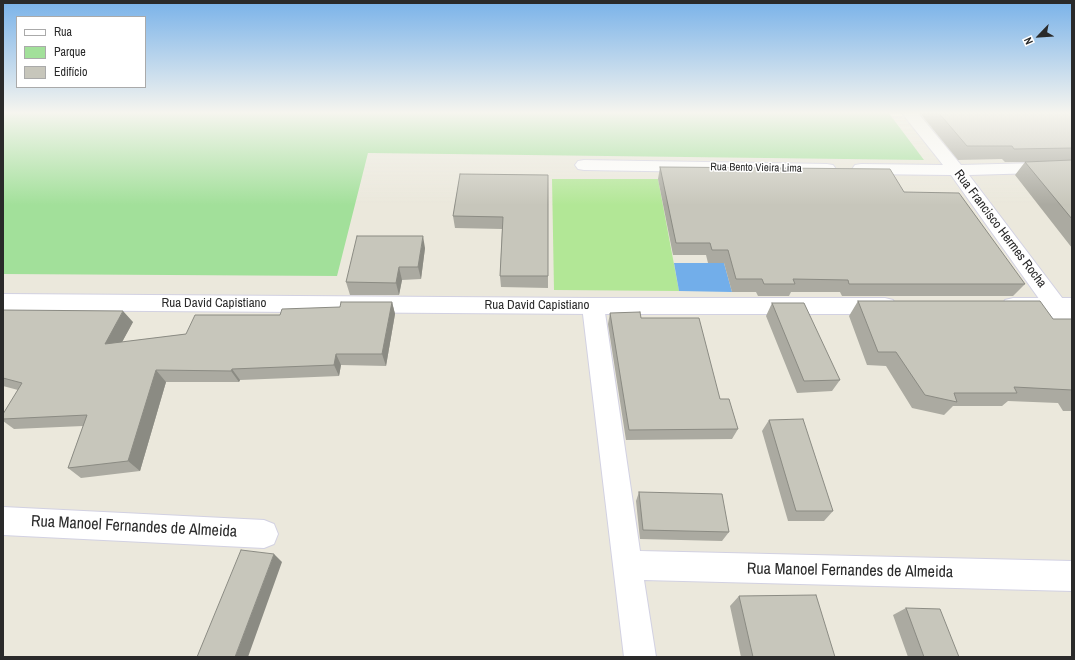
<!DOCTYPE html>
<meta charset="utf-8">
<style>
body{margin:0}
#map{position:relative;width:1075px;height:660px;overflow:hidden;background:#ebe8dc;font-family:"Archivo Narrow",sans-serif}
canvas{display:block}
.frame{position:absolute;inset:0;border:4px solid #2a2a2a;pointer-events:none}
.legend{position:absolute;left:16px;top:16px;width:130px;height:72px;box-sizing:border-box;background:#fff;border:1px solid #aaa;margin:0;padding:5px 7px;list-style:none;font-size:12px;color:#2a2a2a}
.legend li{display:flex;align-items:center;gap:8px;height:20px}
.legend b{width:20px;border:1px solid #aaa}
.north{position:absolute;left:1019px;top:16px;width:40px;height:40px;-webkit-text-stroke:3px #fff;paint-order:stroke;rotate:245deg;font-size:11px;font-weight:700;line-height:16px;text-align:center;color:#2a2a2a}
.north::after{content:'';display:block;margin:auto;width:14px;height:18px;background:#2a2a2a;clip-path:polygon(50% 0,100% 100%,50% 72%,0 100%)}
</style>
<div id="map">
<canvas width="1075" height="660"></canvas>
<div class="frame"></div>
<ul class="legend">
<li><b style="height:5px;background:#fff"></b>Rua</li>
<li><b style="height:11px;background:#a2e09a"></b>Parque</li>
<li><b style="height:11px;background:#c7c6bb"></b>Edifício</li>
</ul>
<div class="north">N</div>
</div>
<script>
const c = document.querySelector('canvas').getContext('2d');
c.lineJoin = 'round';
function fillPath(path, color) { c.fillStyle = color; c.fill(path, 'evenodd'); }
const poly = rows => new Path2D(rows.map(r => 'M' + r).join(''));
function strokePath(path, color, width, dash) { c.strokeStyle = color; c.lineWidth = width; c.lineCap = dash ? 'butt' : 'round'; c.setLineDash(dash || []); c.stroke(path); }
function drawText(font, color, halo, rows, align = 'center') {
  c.font = font + ' "Archivo Narrow",sans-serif'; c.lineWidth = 3; c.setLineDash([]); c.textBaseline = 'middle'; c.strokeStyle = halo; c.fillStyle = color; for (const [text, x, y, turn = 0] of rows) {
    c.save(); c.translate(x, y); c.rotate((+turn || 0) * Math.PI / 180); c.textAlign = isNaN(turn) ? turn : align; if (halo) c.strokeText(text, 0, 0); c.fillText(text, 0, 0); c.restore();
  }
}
const green = poly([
 [3,112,888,112,924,160,368,153,337,276,3,274]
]);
const pitch = poly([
 [552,179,658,179,679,291,554,290]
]);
const water = poly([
 [674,263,724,263,732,292,679,291]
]);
const street = poly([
 [901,112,917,112,961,165,1072,162,1072,172,969,175,1072,311,1072,337,1064,334,951,175,861,174,855,173,852,169,855,165,861,164,943,165,901,112],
 [584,160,827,164,833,165,836,169,833,173,827,174,584,170,578,169,575,165,578,161,584,160],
 [593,298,601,300,604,306,640,551,1072,561,1072,591,644,580,656,657,624,657,582,306,585,300,593,298],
 [3,507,264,520,274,524,278,534,274,544,264,548,3,535,3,507]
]);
const secondary = poly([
 [3,294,593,298,885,298,893,300,896,306,893,312,885,314,593,314,3,310,3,294],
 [1013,298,1072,298,1072,314,1013,314,1005,312,1002,306,1005,300,1013,298]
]);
const wall = poly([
 [919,112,1072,112,1072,248,1015,175,1025,162,1005,162,1002,159,958,160],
 [660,167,904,192,1025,284,1013,296,842,296,840,292,791,292,789,296,758,296,756,292,732,292,724,263,708,263,706,255,673,255,658,179],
 [548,175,548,288,501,287,500,276,502,229,455,228,453,216],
 [425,248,421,279,402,280,399,295,350,295,346,282],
 [858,301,1053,319,1072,319,1072,411,1063,411,1058,403,1008,401,1002,406,953,406,944,415,912,408,886,366,867,365,849,316],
 [392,302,395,314,386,366,341,365,339,376,240,380,239,382,166,382,140,471,81,478,68,468,83,426,14,429,3,421,3,414,18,390,3,386,3,310,133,322,122,342,186,334,280,315,340,307],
 [772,303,840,380,832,391,797,393,766,316],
 [610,313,641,318,720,399,738,429,732,439,626,440,608,324],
 [769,420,833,511,824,521,788,521,762,431],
 [639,492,729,532,722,541,640,539,636,501],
 [739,596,835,657,741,657,730,606],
 [906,608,959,657,908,657,893,615]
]);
const shadedWall = poly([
 [423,236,425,248,421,279,418,267],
 [399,267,402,280,399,295,396,283],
 [392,302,395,314,386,366,382,354],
 [123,311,133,322,115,355,105,344],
 [336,354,341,365,339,376,334,365],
 [232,369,240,380,239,382,231,371],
 [156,370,166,382,140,471,128,461],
 [274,554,282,562,248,657,235,657]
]);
const building = poly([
 [938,112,1072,112,1072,148,1014,149,1012,146,967,146,938,112],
 [1072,160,1072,219,1025,162,1072,160],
 [660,167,890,169,904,192,959,193,1025,284,849,284,848,280,793,279,795,284,764,284,762,279,736,279,728,250,712,250,710,243,676,243,660,167],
 [460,174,548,175,548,276,500,276,503,217,453,216,460,174],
 [357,236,423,236,418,267,399,267,396,283,346,282,357,236],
 [858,301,1040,301,1053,319,1072,319,1072,390,1014,387,1017,393,954,393,957,402,925,395,896,352,878,352,858,301],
 [341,302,392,302,382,354,336,354,334,365,232,369,231,371,156,370,128,461,68,468,87,415,3,419,3,414,22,383,3,378,3,310,123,311,105,344,186,334,195,315,280,315,282,309,340,307,341,302],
 [772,303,804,303,840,380,804,381,772,303],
 [640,312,641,318,699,318,720,399,729,399,738,429,629,430,610,313,640,312],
 [803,419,833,511,796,511,769,420,803,419],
 [639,492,722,494,729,532,643,530,639,492],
 [241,550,274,554,235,657,197,657,241,550],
 [816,595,835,657,753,657,739,596,816,595],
 [906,608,940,609,959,657,924,657,906,608]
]);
const farStreetnames = [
 ["Rua Bento Vieira Lima",756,168,1]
];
const streetNames = [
 ["Rua Francisco Hermes Rocha",1000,229,53],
 ["Rua David Capistiano",214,304],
 ["Rua David Capistiano",537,306]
];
const nearStreetnames = [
 ["Rua Manoel Fernandes de Almeida",134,527,3],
 ["Rua Manoel Fernandes de Almeida",850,571,1]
];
fillPath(green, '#a2e09a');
fillPath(pitch, '#b2e796');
fillPath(water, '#72aeea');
strokePath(street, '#d2d1e2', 2);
strokePath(secondary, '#d2d1e2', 2);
fillPath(street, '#fff');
fillPath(secondary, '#fff');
fillPath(wall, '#abaaa1');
fillPath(shadedWall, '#8b8b83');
fillPath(building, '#c7c6bb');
strokePath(building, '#8b8b83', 1);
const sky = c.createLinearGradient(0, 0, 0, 205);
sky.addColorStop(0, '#79b2e9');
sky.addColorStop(0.55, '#f6f5ef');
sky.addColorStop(1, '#f6f5ef00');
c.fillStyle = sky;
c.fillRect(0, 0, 1075, 205);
drawText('11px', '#2a2a2a', '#fff', farStreetnames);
drawText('13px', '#2a2a2a', '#fff', streetNames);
drawText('16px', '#2a2a2a', '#fff', nearStreetnames);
</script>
